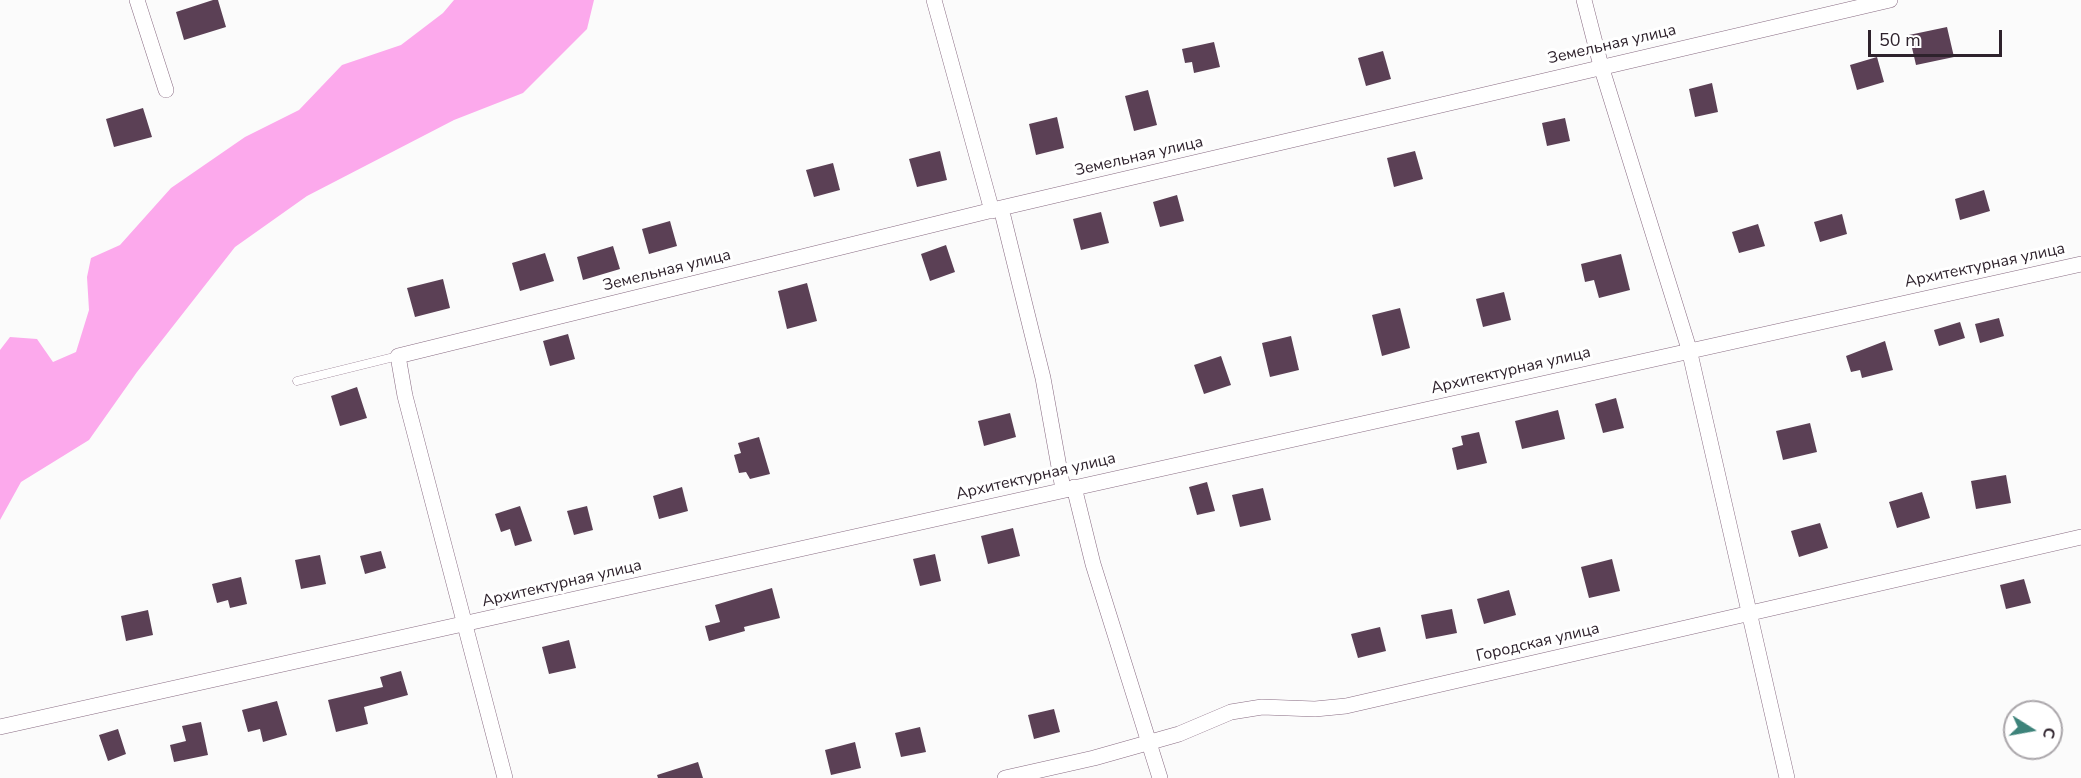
<!DOCTYPE html>
<meta charset="utf-8">
<style>
body{margin:0}
#map{position:relative;width:2081px;height:778px;overflow:hidden;background:#fbfbfb;font-family:"Nunito Sans",sans-serif}
canvas{display:block}
.north{position:absolute;left:2003px;top:700px;width:60px;height:60px;box-sizing:border-box;background:#fff;border:2px solid #aba7ab;border-radius:50%;rotate:101deg;font-size:16px;font-weight:700;line-height:24px;text-align:center;color:#2e222c}
.north::after{content:'';display:block;margin:auto;width:21px;height:27px;background:#3d837a;clip-path:polygon(50% 0,100% 100%,50% 72%,0 100%)}
.scale{position:absolute;left:1868px;top:30px;width:134px;height:27px;box-sizing:border-box;border:3px solid #2e222c;border-top:0;padding-left:8px;font-size:18px;line-height:21px;white-space:nowrap;color:#2e222c;-webkit-text-stroke:4px #fff;paint-order:stroke}
</style>
<div id="map">
<canvas width="2081" height="778"></canvas>
<div class="north">С</div>
<div class="scale">50 m</div>
</div>
<script>
const c = document.querySelector('canvas').getContext('2d');
c.lineJoin = 'round';
function fillPath(path, color) { c.fillStyle = color; c.fill(path, 'evenodd'); }
const poly = rows => new Path2D(rows.map(r => 'M' + r).join(''));
function strokePath(path, color, width, dash) { c.strokeStyle = color; c.lineWidth = width; c.lineCap = dash ? 'butt' : 'round'; c.setLineDash(dash || []); c.stroke(path); }
function drawText(font, color, halo, rows, align = 'center') {
  c.font = font + ' "Nunito Sans",sans-serif'; c.lineWidth = 6; c.setLineDash([]); c.textBaseline = 'middle'; c.strokeStyle = halo; c.fillStyle = color; for (const [text, x, y, turn = 0] of rows) {
    c.save(); c.translate(x, y); c.rotate((+turn || 0) * Math.PI / 180); c.textAlign = isNaN(turn) ? turn : align; if (halo) c.strokeText(text, 0, 0); c.fillText(text, 0, 0); c.restore();
  }
}
const forest = poly([
 [454,0,594,0,587,29,523,93,454,120,307,196,235,247,137,372,89,440,21,482,0,520,0,350,10,337,37,339,53,362,76,352,89,310,87,277,91,258,120,245,171,188,245,137,299,110,342,65,401,45,443,13]
]);
const building = poly([
 [213,0,218,0,226,27,184,40,176,12],
 [1947,27,1954,57,1916,65,1909,35],
 [1214,42,1220,67,1194,73,1192,62,1185,63,1182,49],
 [1383,51,1391,79,1366,86,1358,58],
 [1877,57,1884,82,1857,90,1850,65],
 [1712,83,1718,112,1695,117,1689,89],
 [1148,90,1157,125,1134,131,1125,96],
 [143,108,152,137,114,147,106,119],
 [1057,117,1064,148,1036,155,1029,124],
 [1565,118,1570,141,1547,146,1542,123],
 [940,151,947,180,917,187,909,159],
 [1415,151,1423,179,1394,187,1387,158],
 [833,163,840,190,814,197,806,170],
 [1984,190,1990,211,1960,220,1955,199],
 [1177,195,1184,221,1160,227,1153,202],
 [1101,212,1109,243,1081,250,1073,219],
 [1842,214,1847,234,1820,242,1814,222],
 [670,221,677,246,649,254,642,229],
 [1758,224,1765,246,1739,253,1732,232],
 [946,245,955,272,930,281,921,254],
 [613,246,620,269,583,280,577,257],
 [545,253,554,281,520,291,512,263],
 [1621,254,1630,290,1599,298,1594,280,1585,282,1581,264],
 [443,279,450,308,415,317,407,288],
 [807,283,817,321,787,329,778,291],
 [1504,292,1511,320,1483,327,1476,299],
 [1400,308,1410,348,1382,356,1372,315],
 [1999,318,2004,336,1980,343,1975,324],
 [1960,322,1965,338,1939,346,1934,330],
 [568,334,575,359,550,366,543,341],
 [1291,336,1299,370,1270,377,1262,343],
 [1885,341,1893,370,1862,378,1860,370,1851,372,1846,356],
 [1221,356,1231,385,1204,394,1194,365],
 [357,387,367,418,340,426,331,396],
 [1616,398,1624,428,1603,433,1595,404],
 [1558,410,1565,439,1522,449,1515,421],
 [1010,413,1016,437,984,446,978,421],
 [1810,423,1817,452,1783,460,1776,431],
 [1479,432,1487,463,1457,470,1452,448,1463,445,1461,436],
 [759,437,770,474,750,479,746,472,739,473,734,455,741,453,738,443],
 [2006,475,2011,503,1976,509,1971,481],
 [1207,482,1215,511,1197,515,1189,487],
 [682,487,688,511,659,519,653,496],
 [1263,488,1271,520,1240,527,1232,495],
 [1922,492,1930,518,1897,528,1889,502],
 [520,506,532,541,515,546,510,529,501,532,495,514],
 [587,506,593,530,574,535,567,511],
 [1820,523,1828,548,1799,557,1791,531],
 [1013,528,1020,556,988,564,981,536],
 [381,551,386,568,365,574,360,556],
 [935,554,941,581,920,586,913,559],
 [320,555,326,584,301,589,295,560],
 [1612,559,1620,591,1589,598,1581,567],
 [241,577,247,604,230,608,228,600,217,603,212,584],
 [2024,579,2031,603,2006,609,2000,585],
 [772,588,780,618,744,627,745,631,709,641,705,626,720,622,715,605],
 [1509,590,1516,615,1484,624,1477,599],
 [1452,609,1457,633,1426,639,1421,615],
 [148,610,153,635,126,641,121,616],
 [1380,627,1386,651,1358,658,1351,634],
 [569,640,576,668,549,674,542,647],
 [401,671,408,695,364,707,368,724,336,732,328,700,383,687,380,677],
 [277,701,287,735,263,742,260,729,248,732,242,710],
 [1054,709,1060,732,1034,739,1028,715],
 [201,722,208,755,174,762,170,745,186,741,182,726],
 [920,727,926,752,901,757,895,733],
 [118,729,126,754,108,761,99,735],
 [855,742,861,768,831,775,825,750],
 [698,762,703,778,658,778,657,775]
]);
const lane = poly([
 [297,381,398,356]
]);
const street = poly([
 [137,0,166,90],
 [934,0,992,211],
 [1584,0,1601,66,1689,349,1787,778],
 [1001,208,1043,378,1063,489],
 [1074,487,1093,564,1160,778],
 [0,727,2081,264],
 [505,778,405,396,398,356,1001,208,1890,0],
 [1005,778,1094,758,1179,734,1231,712,1262,707,1315,709,1346,706,2081,537]
]);
const streetNames = [
 ["Земельная улица",1612,45,-13],
 ["Земельная улица",1139,157,-13],
 ["Архитектурная улица",1985,266,-12],
 ["Земельная улица",667,271,-14],
 ["Архитектурная улица",1511,371,-13],
 ["Архитектурная улица",1036,477,-13],
 ["Архитектурная улица",562,584,-13],
 ["Городская улица",1538,643,-13]
];
fillPath(forest, '#fca9ec');
fillPath(building, '#5b4055');
strokePath(lane, '#896c83', 9);
strokePath(street, '#896c83', 16);
strokePath(lane, '#fff', 8);
strokePath(street, '#fff', 15);
drawText('16px', '#2e222c', '#fff', streetNames);
</script>
